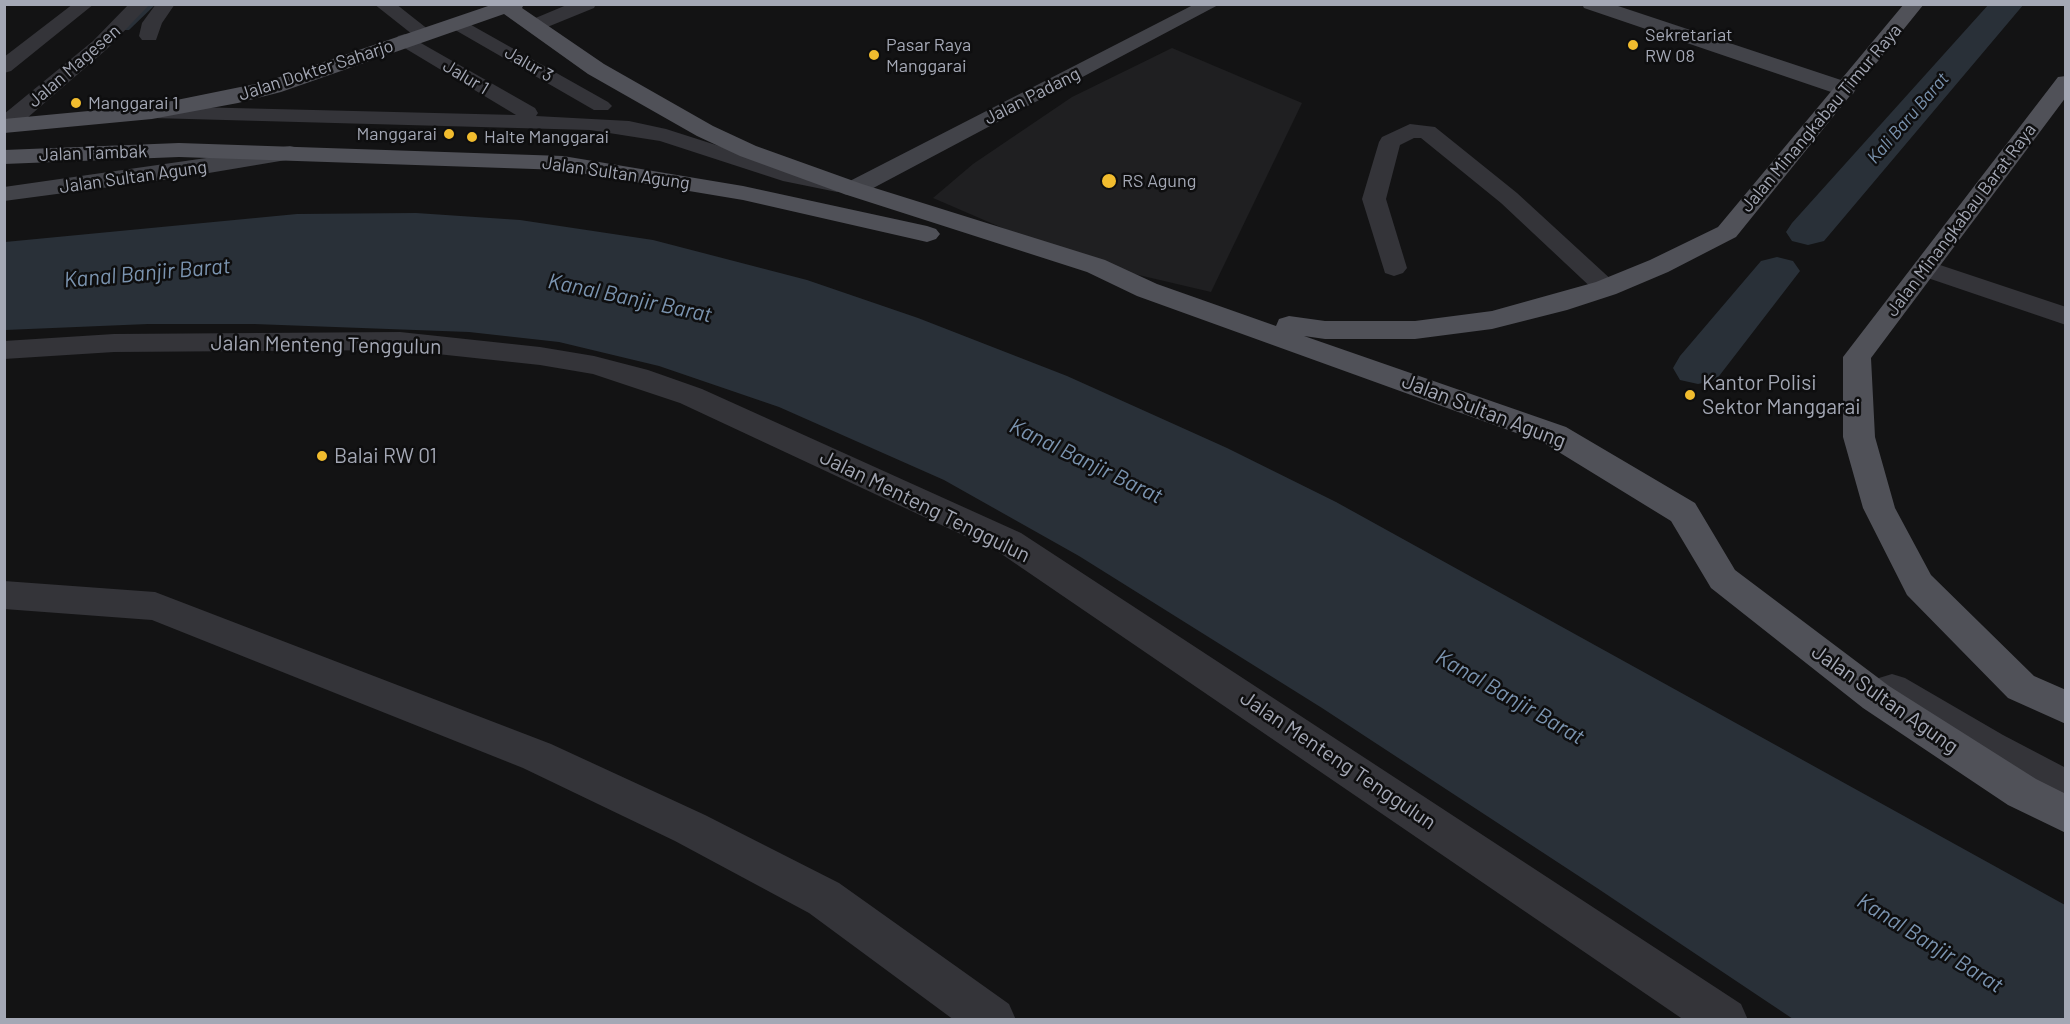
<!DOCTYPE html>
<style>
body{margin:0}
#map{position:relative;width:2070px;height:1024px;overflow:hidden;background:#131314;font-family:Barlow,sans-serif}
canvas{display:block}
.frame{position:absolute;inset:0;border:6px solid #a4a8b5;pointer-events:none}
</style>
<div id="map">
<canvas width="2070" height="1024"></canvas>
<div class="frame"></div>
</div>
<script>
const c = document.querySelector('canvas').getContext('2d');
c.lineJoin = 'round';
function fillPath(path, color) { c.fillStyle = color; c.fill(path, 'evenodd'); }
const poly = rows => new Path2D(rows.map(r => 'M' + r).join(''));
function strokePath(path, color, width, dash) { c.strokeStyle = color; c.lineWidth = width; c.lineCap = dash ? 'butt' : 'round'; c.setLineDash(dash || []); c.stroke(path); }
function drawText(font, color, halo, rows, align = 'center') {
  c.font = font + ' Barlow,sans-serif'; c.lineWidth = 5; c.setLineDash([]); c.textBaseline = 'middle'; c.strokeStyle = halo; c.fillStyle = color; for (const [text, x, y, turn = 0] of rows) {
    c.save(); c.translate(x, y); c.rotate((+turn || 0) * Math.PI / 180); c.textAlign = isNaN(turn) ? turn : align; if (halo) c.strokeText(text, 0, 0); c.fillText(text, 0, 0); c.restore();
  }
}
const built = poly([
 [1172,48,1302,103,1211,292,1130,273,1035,242,933,198,973,164,1072,97]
]);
const water = poly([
 [416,213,520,220,653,240,807,280,918,318,1067,376,1227,448,1336,502,2065,905,2065,1019,1793,1019,1597,888,1322,708,1079,556,944,480,779,407,659,366,559,342,469,332,254,324,148,324,5,330,5,242,297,214]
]);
const stream = poly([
 [145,4,156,4,129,30,121,30,121,26,145,4]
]);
const canal = poly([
 [1989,4,2024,4,1824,241,1808,245,1792,241,1786,232,1792,223,1989,4],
 [1777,257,1793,261,1800,271,1716,380,1698,384,1680,380,1673,368,1680,356,1761,261,1777,257]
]);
const lane = poly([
 [73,4,94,4,11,71,4,73,4,57,73,4],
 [569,4,596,4,594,8,540,30,533,32,523,26,526,22,569,4],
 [457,17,608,102,612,106,608,110,594,110,450,27,447,23,457,17],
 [405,34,535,108,538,113,536,116,629,121,666,129,788,168,845,180,849,185,845,190,837,192,783,181,660,141,590,130,152,118,144,117,141,112,144,107,152,106,516,115,398,44,395,40,398,36,405,34],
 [1410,124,1435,127,1517,193,1615,283,1619,288,1615,293,1606,296,1597,293,1501,203,1421,138,1414,138,1400,145,1386,199,1407,268,1403,273,1394,276,1385,273,1362,199,1379,142,1382,137,1410,124],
 [1892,674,1905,678,2003,735,2066,768,2066,804,1977,759,1879,700,1874,689,1879,678,1892,674]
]);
const street = poly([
 [129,4,150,4,107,49,12,131,4,133,4,114,93,41,129,4],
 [156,4,175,4,162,23,156,40,142,40,139,36,142,23,156,4],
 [374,4,396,4,434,34,431,38,424,40,417,38,374,4],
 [1925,260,2066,307,2066,325,1916,274,1912,268,1916,262,1925,260],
 [400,332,540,347,594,356,648,370,702,389,1021,533,1741,1004,1748,1020,1684,1020,997,551,680,403,593,374,540,365,400,350,114,352,4,359,4,341,114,334,400,332],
 [4,581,155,592,551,744,705,815,839,883,1009,1004,1016,1020,954,1020,809,913,675,841,523,768,152,620,4,609,4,581]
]);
const secondary = poly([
 [1195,4,1220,4,862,194,853,196,844,194,841,189,844,184,1195,4],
 [1582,4,1612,4,1853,84,1856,89,1853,94,1845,96,1837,94,1584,8,1582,4],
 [290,146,298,148,302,153,298,158,185,177,4,201,4,187,290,146]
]);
const primary = poly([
 [494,4,524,4,522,8,604,64,713,126,756,146,862,184,1105,260,1157,284,1276,326,1279,319,1289,316,1325,321,1415,321,1492,311,1596,282,1650,260,1718,227,1904,4,1924,4,1736,237,1668,272,1616,294,1567,310,1492,329,1415,339,1325,339,1304,336,1566,427,1695,503,1735,570,1889,686,2036,779,2066,794,2066,833,2008,805,1863,708,1711,588,1671,521,1544,443,1137,296,1087,272,844,194,740,156,697,136,588,74,504,14,281,92,238,103,152,119,4,133,4,119,152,105,265,82,494,4],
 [2066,76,2066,97,1871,358,1875,437,1895,508,1931,575,2034,676,2066,690,2066,724,2008,698,1907,595,1863,508,1843,437,1843,357,2058,77,2066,76],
 [179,143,563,156,743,186,927,226,936,229,940,234,936,239,927,242,743,200,563,170,179,157,4,164,4,150,179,143]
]);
const markers = [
 [1633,45,6,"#f1bc2e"],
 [874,55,6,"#f1bc2e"],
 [76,103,6,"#f1bc2e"],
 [449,134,6,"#f1bc2e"],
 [472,137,6,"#f1bc2e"],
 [1109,181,8,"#f1bc2e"],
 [1690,395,6,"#f1bc2e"],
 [322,456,6,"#f1bc2e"]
];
const farPoinames = [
 ["Sekretariat",1645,35],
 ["RW 08",1645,56],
 ["Pasar Raya",886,45],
 ["Manggarai",886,66],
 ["Manggarai 1",88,103],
 ["Manggarai",437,134,"right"],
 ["Halte Manggarai",484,137],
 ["RS Agung",1122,181]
];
const farStreetnames = [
 ["Jalur 3",529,64,30],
 ["Jalan Magesen",74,66,-41],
 ["Jalan Dokter Saharjo",316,70,-18],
 ["Jalur 1",466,77,31],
 ["Jalan Padang",1032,96,-27],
 ["Jalan Minangkabau Timur Raya",1821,118,-50],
 ["Jalan Tambak",93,153,-2],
 ["Jalan Sultan Agung",616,173,8],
 ["Jalan Sultan Agung",133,177,-8],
 ["Jalan Minangkabau Barat Raya",1961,220,-53]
];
const farWaternames = [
 ["Kali Baru Barat",1908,118,-49]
];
const streetNames = [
 ["Jalan Menteng Tenggulun",326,345,1],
 ["Jalan Sultan Agung",1484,411,21],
 ["Jalan Menteng Tenggulun",925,506,26],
 ["Jalan Sultan Agung",1885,699,35],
 ["Jalan Menteng Tenggulun",1338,760,34]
];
const poiNames = [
 ["Kantor Polisi",1702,383],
 ["Sektor Manggarai",1702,407],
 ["Balai RW 01",334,456]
];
const waterNames = [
 ["Kanal Banjir Barat",147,273,-5],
 ["Kanal Banjir Barat",630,298,12],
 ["Kanal Banjir Barat",1086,461,26],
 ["Kanal Banjir Barat",1510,697,30],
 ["Kanal Banjir Barat",1930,943,32]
];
fillPath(built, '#1f1f21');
fillPath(water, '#293038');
fillPath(stream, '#293038');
fillPath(canal, '#293038');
fillPath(lane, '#343439');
fillPath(street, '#343439');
fillPath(secondary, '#424349');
fillPath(primary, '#505158');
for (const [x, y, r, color] of markers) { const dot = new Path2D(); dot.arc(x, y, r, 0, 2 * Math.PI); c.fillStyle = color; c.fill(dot); strokePath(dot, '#0e0e0f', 2); }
drawText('18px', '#a4a8b5', '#0e0e0f', farPoinames, 'left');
drawText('18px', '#a4a8b5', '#0e0e0f', farStreetnames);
drawText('italic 18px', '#7b94b0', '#0e0e0f', farWaternames);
drawText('21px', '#a4a8b5', '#0e0e0f', streetNames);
drawText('21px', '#a4a8b5', '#0e0e0f', poiNames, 'left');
drawText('italic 22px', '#7b94b0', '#0e0e0f', waterNames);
</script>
